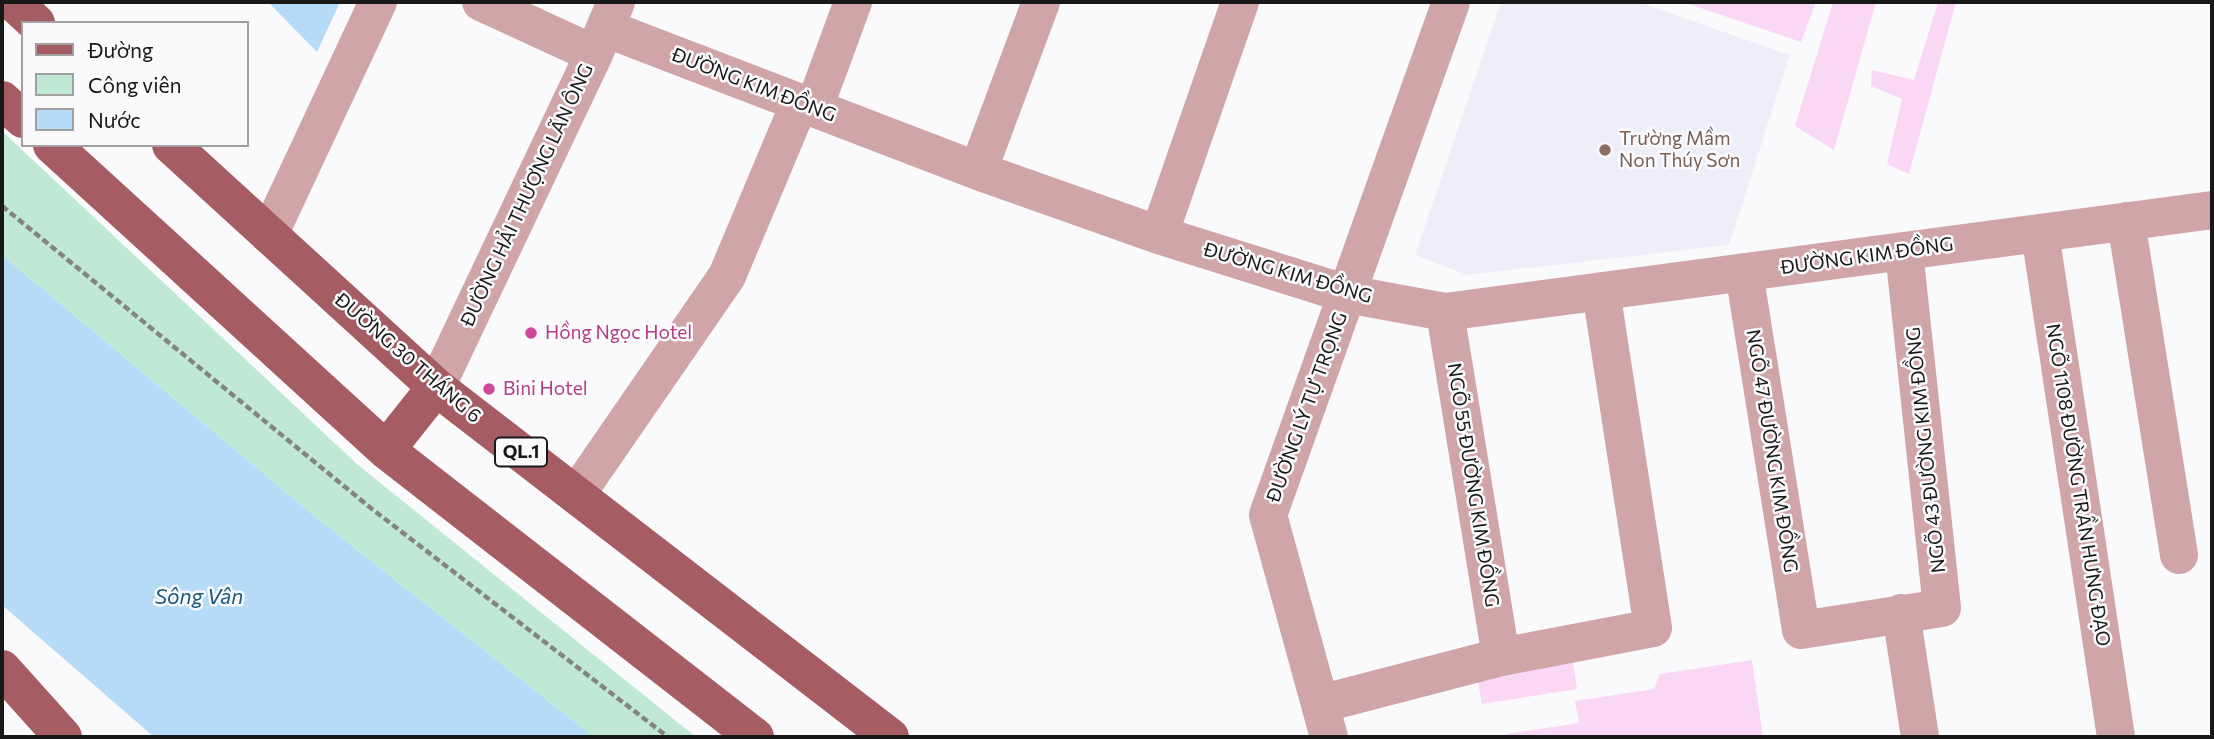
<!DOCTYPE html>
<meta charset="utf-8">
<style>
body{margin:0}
#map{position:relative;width:2214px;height:739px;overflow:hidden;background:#fafafc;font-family:Commissioner,sans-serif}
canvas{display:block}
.frame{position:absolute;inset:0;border:4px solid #181818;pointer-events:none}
.legend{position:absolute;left:21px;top:21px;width:228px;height:126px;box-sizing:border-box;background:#fafafc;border:2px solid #a0a0a1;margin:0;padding:9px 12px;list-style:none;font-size:21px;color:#181818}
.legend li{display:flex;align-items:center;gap:14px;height:35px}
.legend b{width:35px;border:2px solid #a0a0a1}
</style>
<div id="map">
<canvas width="2214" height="739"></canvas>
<div class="frame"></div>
<ul class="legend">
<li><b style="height:9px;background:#a55c62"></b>Đường</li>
<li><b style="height:19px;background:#c0e9d5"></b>Công viên</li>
<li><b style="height:19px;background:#b6dbf6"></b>Nước</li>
</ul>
</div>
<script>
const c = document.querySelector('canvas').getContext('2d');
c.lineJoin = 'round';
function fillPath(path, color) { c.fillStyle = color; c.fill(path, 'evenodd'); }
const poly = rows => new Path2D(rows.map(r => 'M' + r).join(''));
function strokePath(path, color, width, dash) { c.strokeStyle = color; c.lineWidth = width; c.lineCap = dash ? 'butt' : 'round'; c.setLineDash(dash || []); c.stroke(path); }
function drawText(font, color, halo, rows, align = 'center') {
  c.font = font + ' Commissioner,sans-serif'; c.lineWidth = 5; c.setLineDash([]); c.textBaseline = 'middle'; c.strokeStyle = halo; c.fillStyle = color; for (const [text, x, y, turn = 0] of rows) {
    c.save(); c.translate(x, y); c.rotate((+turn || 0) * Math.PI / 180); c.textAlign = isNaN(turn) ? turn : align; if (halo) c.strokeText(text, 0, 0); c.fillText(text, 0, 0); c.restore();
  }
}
const built = poly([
 [1501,2,1638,2,1790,55,1729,245,1467,275,1415,255]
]);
const green = poly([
 [2,131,358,465,696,737,594,737,318,519,2,255]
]);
const water = poly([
 [268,2,340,2,317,52],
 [2,255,318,519,594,737,154,737,2,605]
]);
const building = poly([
 [1683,2,1816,2,1801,42],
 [1833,2,1876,2,1834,150,1795,126],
 [1938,2,1956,2,1909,174,1887,164,1902,99,1871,86,1872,70,1914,80],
 [1572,655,1577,689,1482,704,1476,671],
 [1752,660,1763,737,1506,737,1506,734,1579,723,1575,701,1654,689,1660,674]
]);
const path = poly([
 [2,206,372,509,668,737]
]);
const minor = poly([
 [481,2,594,54],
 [605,28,978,171,1159,235,1347,294,1445,312,2212,210],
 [814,108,853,2],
 [978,171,1041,2],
 [2126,221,2179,555],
 [2040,233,2116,737],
 [269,235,378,2],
 [1159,235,1240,2],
 [1744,272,1801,630,1942,608,1904,251],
 [1445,312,1501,657],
 [436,387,594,54,616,2],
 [576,495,727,276,800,102],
 [1901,613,1920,737],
 [1320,704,1501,657,1653,628,1601,291],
 [1329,737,1268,515,1451,2]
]);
const major = poly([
 [13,2,36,23],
 [2,100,23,119],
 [52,145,386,450,755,737],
 [171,145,436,387,890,737],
 [386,450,436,387],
 [2,669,63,737]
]);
const markers = [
 [1605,150,7,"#8d6e63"],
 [531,333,7,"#d1479c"],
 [489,389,7,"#d1479c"]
];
const shields = [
 [521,452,52]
];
const shieldNames = [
 ["QL.1",521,452]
];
const streetNames = [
 ["ĐƯỜNG KIM ĐỒNG",754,85,21],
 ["ĐƯỜNG HẢI THƯỢNG LÃN ÔNG",527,195,-65],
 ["ĐƯỜNG KIM ĐỒNG",1867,256,-8],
 ["ĐƯỜNG KIM ĐỒNG",1288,273,16],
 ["ĐƯỜNG 30 THÁNG 6",408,358,41],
 ["ĐƯỜNG LÝ TỰ TRỌNG",1307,407,-70],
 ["NGÕ 43 ĐƯỜNG KIM ĐỒNG",1926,450,-96],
 ["NGÕ 47 ĐƯỜNG KIM ĐỒNG",1772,451,81],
 ["NGÕ 55 ĐƯỜNG KIM ĐỒNG",1473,485,81],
 ["NGÕ 1108 ĐƯỜNG TRẦN HƯNG ĐẠO",2078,485,81]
];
const educationNames = [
 ["Trường Mầm",1619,139],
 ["Non Thúy Sơn",1619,161]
];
const hotelNames = [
 ["Hồng Ngọc Hotel",545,333],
 ["Bini Hotel",503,389]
];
const waterNames = [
 ["Sông Vân",199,597]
];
fillPath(built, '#eeeef8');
fillPath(green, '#c0e9d5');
fillPath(water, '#b6dbf6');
fillPath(building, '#f9d7f5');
strokePath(path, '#848485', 4.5, [7, 3.5]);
strokePath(minor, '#d0a5a7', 38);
strokePath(major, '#a55c62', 38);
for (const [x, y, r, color] of markers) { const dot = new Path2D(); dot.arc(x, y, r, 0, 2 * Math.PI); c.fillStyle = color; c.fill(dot); strokePath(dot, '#fafafc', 2.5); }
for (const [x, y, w] of shields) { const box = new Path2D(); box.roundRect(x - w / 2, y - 14.5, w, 29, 5); c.fillStyle = '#fafafc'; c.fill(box); strokePath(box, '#181818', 2); }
drawText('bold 18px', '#181818', null, shieldNames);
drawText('19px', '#181818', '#fafafc', streetNames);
drawText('19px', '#785e54', '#fafafc', educationNames, 'left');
drawText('19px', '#b23c85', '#fafafc', hotelNames, 'left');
drawText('italic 21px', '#1c567a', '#fafafc', waterNames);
</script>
